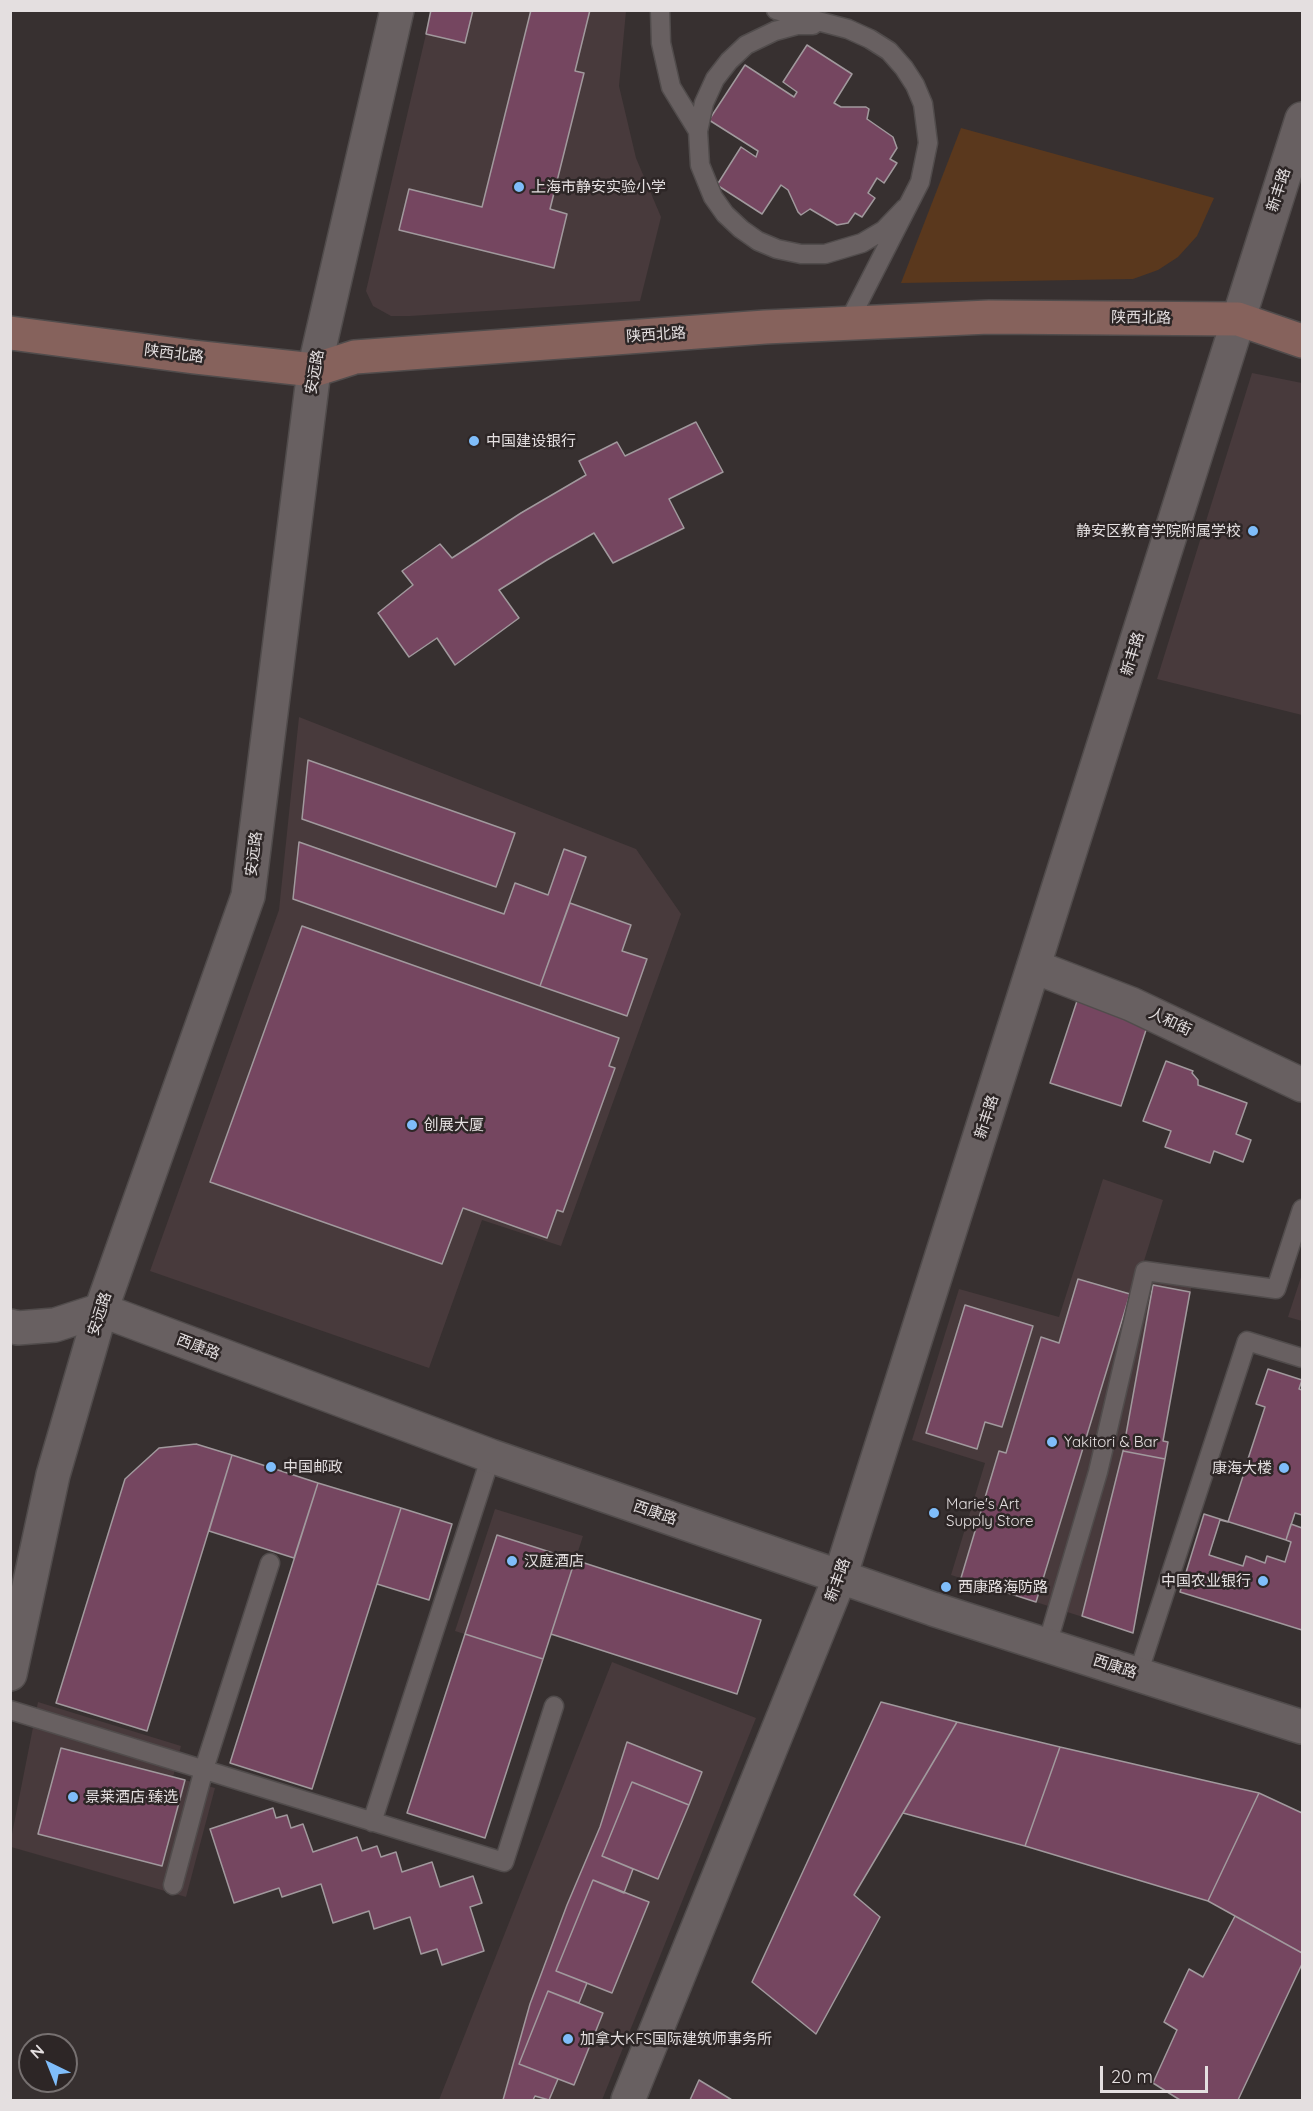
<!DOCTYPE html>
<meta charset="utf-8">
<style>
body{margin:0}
#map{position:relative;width:1313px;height:2111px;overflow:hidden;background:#373030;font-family:Quicksand,sans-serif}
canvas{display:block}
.frame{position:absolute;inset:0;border:12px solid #e4dfe0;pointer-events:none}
.north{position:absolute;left:18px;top:2033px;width:60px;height:60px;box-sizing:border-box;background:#2d2626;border:2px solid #767070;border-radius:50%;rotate:317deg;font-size:16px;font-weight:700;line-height:24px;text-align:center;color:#e4dfe0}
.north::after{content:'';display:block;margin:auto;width:21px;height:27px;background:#7fbdfa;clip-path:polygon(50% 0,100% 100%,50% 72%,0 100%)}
.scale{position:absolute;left:1100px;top:2066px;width:108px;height:27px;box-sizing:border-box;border:3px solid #e4dfe0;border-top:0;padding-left:8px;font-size:18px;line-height:21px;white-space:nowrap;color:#e4dfe0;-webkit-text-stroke:4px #2d2626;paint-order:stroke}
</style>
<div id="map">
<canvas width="1313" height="2111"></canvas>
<div class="frame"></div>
<div class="north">N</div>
<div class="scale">20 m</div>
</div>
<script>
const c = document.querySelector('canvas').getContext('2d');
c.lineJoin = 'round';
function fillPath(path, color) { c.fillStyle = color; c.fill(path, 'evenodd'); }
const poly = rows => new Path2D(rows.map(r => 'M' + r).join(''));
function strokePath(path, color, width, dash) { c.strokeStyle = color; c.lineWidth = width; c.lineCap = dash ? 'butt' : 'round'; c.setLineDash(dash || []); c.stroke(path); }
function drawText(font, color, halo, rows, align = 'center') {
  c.font = font + ' Quicksand,"Noto Sans SC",sans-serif'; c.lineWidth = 5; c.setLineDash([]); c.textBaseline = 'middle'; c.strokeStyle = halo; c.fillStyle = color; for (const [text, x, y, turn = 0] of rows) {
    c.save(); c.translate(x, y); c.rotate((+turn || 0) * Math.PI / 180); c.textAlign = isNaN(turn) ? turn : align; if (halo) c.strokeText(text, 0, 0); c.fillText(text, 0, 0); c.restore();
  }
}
const built = poly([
 [473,11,626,11,619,86,636,158,661,217,640,301,410,316,391,316,373,306,366,291,426,34,465,43],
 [1252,373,1302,383,1302,715,1157,679],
 [299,717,636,849,681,914,561,1246,482,1220,429,1368,150,1271,279,910],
 [1103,1179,1163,1200,1144,1261,1195,1268,1163,1441,1168,1442,1133,1633,951,1575,985,1463,912,1440,959,1289,1059,1317],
 [1302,1274,1302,1321,1288,1317],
 [495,1509,583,1536,543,1659,455,1631],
 [612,1662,756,1718,602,2100,439,2100],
 [38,1702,181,1746,173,1777,215,1788,186,1897,11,1847,11,1839]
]);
const green = poly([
 [961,128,1214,198,1197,236,1178,257,1158,270,1133,279,901,283]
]);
const building = poly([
 [431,10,473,10,465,43,426,34,431,10],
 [531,10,590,10,575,71,584,73,550,209,567,214,554,268,399,230,409,189,482,207,531,10],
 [807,45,852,74,834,103,841,107,866,107,869,109,867,119,893,137,897,148,890,159,897,163,884,183,877,178,868,193,875,198,862,217,855,213,848,223,837,225,810,209,801,215,798,212,788,190,781,185,762,214,717,185,741,147,756,157,758,151,709,120,745,65,794,97,797,92,783,82,807,45],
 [696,422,723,472,669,499,684,528,613,563,594,533,547,560,499,590,519,618,455,665,437,638,409,657,378,613,413,585,402,571,440,544,452,558,521,513,586,475,579,461,617,442,625,456,696,422],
 [308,760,515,833,496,887,302,819,308,760],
 [299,842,504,914,515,883,548,895,564,849,586,857,540,986,293,899,299,842],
 [570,903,631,925,622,951,647,959,627,1016,540,986,570,903],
 [302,926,619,1038,609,1066,615,1068,563,1212,557,1210,547,1238,463,1208,442,1264,210,1182,302,926],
 [1077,1001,1148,1024,1121,1106,1050,1083,1077,1001],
 [1166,1061,1193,1071,1192,1073,1198,1080,1198,1085,1247,1103,1236,1134,1251,1140,1243,1162,1214,1151,1210,1163,1165,1147,1171,1131,1143,1121,1166,1061],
 [1078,1279,1130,1294,1036,1602,961,1578,999,1451,1006,1453,1041,1337,1059,1343,1078,1279],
 [1153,1285,1190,1292,1163,1441,1168,1442,1165,1459,1123,1451,1153,1285],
 [965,1305,1033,1326,1002,1427,985,1422,977,1449,926,1433,965,1305],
 [1268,1369,1302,1380,1299,1389,1302,1390,1302,1528,1291,1524,1286,1540,1291,1542,1285,1562,1267,1556,1265,1563,1246,1556,1243,1566,1209,1555,1220,1520,1228,1522,1246,1467,1268,1474,1269,1469,1247,1462,1265,1407,1256,1404,1268,1369],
 [196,1444,232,1455,147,1731,56,1703,125,1479,159,1448,196,1444],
 [1123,1451,1165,1459,1133,1633,1082,1616,1123,1451],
 [232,1455,318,1483,294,1558,209,1531,232,1455],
 [318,1483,401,1508,312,1789,230,1763,318,1483],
 [401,1508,452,1524,429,1600,377,1584,401,1508],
 [1295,1513,1302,1515,1302,1630,1180,1592,1204,1514,1286,1540,1295,1513],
 [497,1535,575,1560,543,1659,465,1634,497,1535],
 [575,1560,761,1620,737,1694,551,1634,575,1560],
 [465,1634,543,1659,485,1838,407,1813,465,1634],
 [881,1702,957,1722,854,1895,880,1917,816,2034,752,1982,881,1702],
 [957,1722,1060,1747,1025,1846,903,1813,957,1722],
 [627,1742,702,1772,689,1805,632,1782,602,1856,633,1869,624,1893,593,1880,556,1971,587,1983,579,2003,548,1991,519,2064,558,2079,549,2100,535,2096,533,2100,503,2100,530,2004,567,1905,600,1827,627,1742],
 [1060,1747,1259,1793,1208,1901,1025,1846,1060,1747],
 [61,1748,185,1780,162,1866,38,1834,61,1748],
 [632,1782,689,1805,658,1879,602,1856,632,1782],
 [1259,1793,1302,1813,1302,1953,1208,1901,1259,1793],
 [273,1808,276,1818,287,1815,291,1828,303,1824,313,1852,357,1837,362,1851,377,1846,381,1857,396,1852,402,1872,432,1862,440,1887,473,1876,482,1903,470,1907,484,1951,442,1965,437,1949,421,1954,410,1917,374,1929,369,1911,333,1923,321,1884,282,1897,279,1888,234,1903,210,1829,273,1808],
 [593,1880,649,1902,612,1993,556,1971,593,1880],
 [1235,1916,1302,1953,1302,1964,1238,2100,1180,2100,1153,2083,1177,2030,1164,2022,1189,1969,1203,1977,1235,1916],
 [548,1991,603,2013,574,2085,519,2064,548,1991],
 [699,2080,732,2100,690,2100,699,2080]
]);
const service = poly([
 [660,10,661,43,671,87,698,131,700,165,713,197,725,214,741,229,758,241,777,249,801,254,825,254,862,243,884,230,905,208],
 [776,10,848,29,870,39,889,51,904,68,915,85,923,104,928,143,920,182,848,323],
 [698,131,704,103,715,79,729,61,746,45,775,31,797,25,813,25],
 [1047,1645,1098,1472,1145,1271,1276,1289,1302,1209],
 [1138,1674,1247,1341,1302,1358],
 [10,1710,504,1862,554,1706],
 [372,1822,491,1456],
 [173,1885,204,1769,270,1563]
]);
const minor = poly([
 [1035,967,1131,1004,1302,1085],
 [10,1674,53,1475,101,1310,248,896,314,370,397,10],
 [628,2100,840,1577,1302,119]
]);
const tertiary = poly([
 [10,1326,18,1328,55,1325,101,1310,491,1456,933,1609,1302,1727]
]);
const secondary = poly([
 [10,333,194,357,314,370,355,357,765,327,989,317,1238,319,1302,341]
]);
const markers = [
 [519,187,6,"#7fbdfa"],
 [474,441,6,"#7fbdfa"],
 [1253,531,6,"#7fbdfa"],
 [412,1125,6,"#7fbdfa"],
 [1052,1442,6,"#7fbdfa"],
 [271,1467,6,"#7fbdfa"],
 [1284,1468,6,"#7fbdfa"],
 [934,1513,6,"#7fbdfa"],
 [512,1561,6,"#7fbdfa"],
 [1263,1581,6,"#7fbdfa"],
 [946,1587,6,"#7fbdfa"],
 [73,1797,6,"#7fbdfa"],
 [568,2039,6,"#7fbdfa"]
];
const poiNames = [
 ["上海市静安实验小学",531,187],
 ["中国建设银行",486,441],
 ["静安区教育学院附属学校",1241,531,"right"],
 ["创展大厦",424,1125],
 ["Yakitori & Bar",1064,1442],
 ["中国邮政",283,1467],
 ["康海大楼",1272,1468,"right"],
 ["Marie's Art",946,1504],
 ["Supply Store",946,1521],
 ["汉庭酒店",524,1561],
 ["中国农业银行",1251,1581,"right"],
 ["西康路海防路",958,1587],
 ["景莱酒店·臻选",85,1797],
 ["加拿大KFS国际建筑师事务所",580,2039]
];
const streetNames = [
 ["新丰路",1279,190,-72],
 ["陕西北路",1141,318,1],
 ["陕西北路",656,335,-4],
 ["陕西北路",174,354,7],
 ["安远路",315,372,-80],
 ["新丰路",1133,654,-73],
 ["安远路",254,854,-83],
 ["人和街",1170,1022,25],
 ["新丰路",987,1117,-72],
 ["安远路",100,1314,-72],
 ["西康路",198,1347,21],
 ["西康路",655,1513,19],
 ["新丰路",838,1580,-70],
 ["西康路",1115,1667,18]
];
fillPath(built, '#483a3c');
fillPath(green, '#5a381d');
fillPath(building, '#754660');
strokePath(building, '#a1999d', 1.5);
strokePath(service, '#514c4c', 21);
strokePath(minor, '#514c4c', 36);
strokePath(tertiary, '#514c4c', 36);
strokePath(secondary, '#514c4c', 36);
strokePath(service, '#686061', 18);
strokePath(minor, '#686061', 33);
strokePath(tertiary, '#686061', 33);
strokePath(secondary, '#86625c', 33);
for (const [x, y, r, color] of markers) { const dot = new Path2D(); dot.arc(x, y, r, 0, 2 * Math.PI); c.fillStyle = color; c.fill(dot); strokePath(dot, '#2d2626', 2); }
drawText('15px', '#e4dfe0', '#2d2626', poiNames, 'left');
drawText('15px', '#e4dfe0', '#2d2626', streetNames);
</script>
